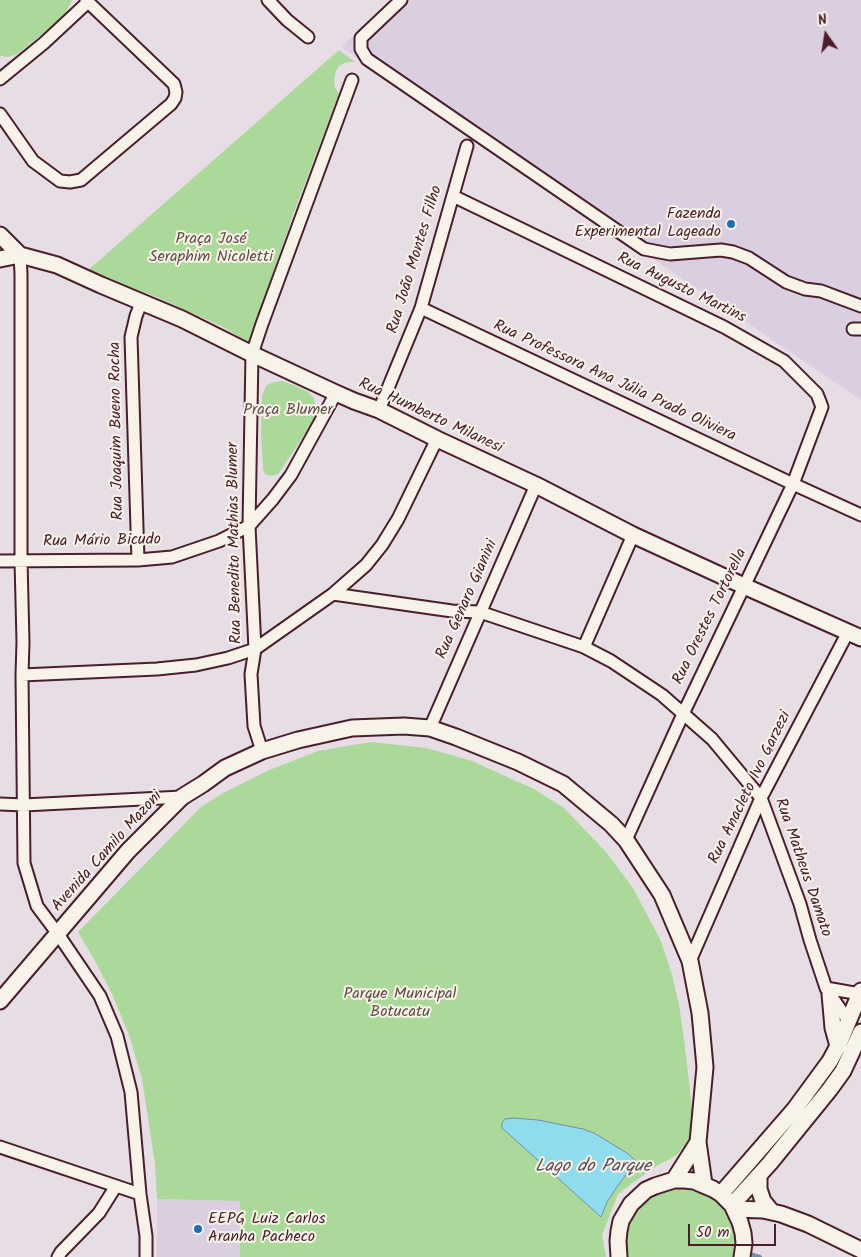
<!DOCTYPE html>
<meta charset="utf-8">
<style>
body{margin:0}
#map{position:relative;width:861px;height:1257px;overflow:hidden;background:#e7dde4;font-family:Kalam,sans-serif}
canvas{display:block}
.north{position:absolute;left:801px;top:10px;width:50px;height:50px;-webkit-text-stroke:4px #f7f3e8;paint-order:stroke;rotate:347deg;font-size:14px;font-weight:700;line-height:20px;text-align:center;color:#4a1f2b}
.north::after{content:'';display:block;margin:auto;width:18px;height:22px;background:#4a1f2b;clip-path:polygon(50% 0,100% 100%,50% 72%,0 100%)}
.scale{position:absolute;left:688px;top:1224px;width:88px;height:22px;box-sizing:border-box;border:2px solid #4a1f2b;border-top:0;padding-left:6px;font-size:15px;line-height:18px;white-space:nowrap;color:#4a1f2b;-webkit-text-stroke:4px #f7f3e8;paint-order:stroke}
</style>
<div id="map">
<canvas width="861" height="1257"></canvas>
<div class="north">N</div>
<div class="scale">50 m</div>
</div>
<script>
const c = document.querySelector('canvas').getContext('2d');
c.lineJoin = 'round';
function fillPath(path, color) { c.fillStyle = color; c.fill(path, 'evenodd'); }
const poly = rows => new Path2D(rows.map(r => 'M' + r).join(''));
function strokePath(path, color, width, dash) { c.strokeStyle = color; c.lineWidth = width; c.lineCap = dash ? 'butt' : 'round'; c.setLineDash(dash || []); c.stroke(path); }
function drawText(font, color, halo, rows, align = 'center') {
  c.font = font + ' Kalam,sans-serif'; c.lineWidth = 4; c.setLineDash([]); c.textBaseline = 'middle'; c.strokeStyle = halo; c.fillStyle = color; for (const [text, x, y, turn = 0] of rows) {
    c.save(); c.translate(x, y); c.rotate((+turn || 0) * Math.PI / 180); c.textAlign = isNaN(turn) ? turn : align; if (halo) c.strokeText(text, 0, 0); c.fillText(text, 0, 0); c.restore();
  }
}
const built = poly([
 [392,0,861,0,861,400,341,47],
 [157,1199,240,1201,240,1257,157,1257]
]);
const green = poly([
 [0,0,72,0,65,14,57,22,17,54,8,57,0,56],
 [339,50,355,62,348,62,344,63,339,66,336,71,334,80,335,88,339,94,297,204,249,342,221,326,152,295,86,272],
 [282,381,296,386,308,392,313,397,317,409,312,423,281,470,278,474,271,476,265,474,263,469,261,432,262,396,266,386,270,383],
 [371,742,426,748,472,761,534,789,564,808,606,852,633,888,661,941,672,975,679,1005,684,1039,692,1109,693,1134,677,1155,653,1168,618,1194,602,1235,606,1257,240,1257,240,1201,157,1199,155,1164,142,1079,129,1035,112,994,94,959,78,932,201,807,225,792,267,771,318,751],
 [675,1189,684,1189,701,1193,709,1197,722,1208,727,1215,734,1231,735,1248,733,1257,628,1257,627,1250,627,1233,633,1217,638,1209,651,1198,658,1193]
]);
const water = poly([
 [513,1118,538,1120,583,1129,594,1133,627,1153,635,1160,638,1165,627,1173,617,1187,607,1202,601,1217,502,1128,502,1123,505,1119,513,1118]
]);
const stream = poly([
 [750,1254,760,1257]
]);
const minor = poly([
 [268,0,287,20,308,37],
 [401,0,361,38,361,49,367,59,644,249,670,254,708,251,721,250,733,252,749,258,786,282,805,289,821,291,861,306],
 [0,79,44,43,88,2],
 [0,114,33,161,60,181,70,182,81,180,171,104,175,98,176,92,174,84,86,0],
 [453,196,724,327,784,361,817,394,822,407,793,484,683,714,626,840],
 [20,255,21,274,21,560,23,642,22,675,24,863,37,906,58,934,100,996,117,1036,131,1092,140,1194,146,1236,146,1257],
 [421,308,793,484,861,515],
 [853,329,861,329],
 [379,410,421,308,467,146],
 [138,560,131,337,136,316,141,303],
 [0,561,138,560,172,557,219,541,249,526,273,499,291,475,336,393],
 [333,594,452,611,480,612,584,647,611,661,662,695,712,739,761,798,800,904,810,940,826,988,849,1022],
 [584,647,633,535],
 [22,675,157,669,196,665,228,658,255,649,333,594,366,565,382,545,398,519,437,439],
 [430,728,536,485],
 [262,751,254,726,251,674,255,649,249,526,252,354,262,324,352,80],
 [0,804,24,805,182,797],
 [690,961,761,798,848,632],
 [826,988,860,994],
 [0,1147,140,1194],
 [58,1257,61,1252,99,1213,116,1186]
]);
const major = poly([
 [0,235,20,255,57,265,101,285,182,319,252,354,336,393,354,401,379,410,437,439,536,485,633,535,744,586,861,638],
 [0,259,20,255],
 [830,994,833,1028,838,1046],
 [0,1001,128,851,182,797,203,784,225,768,262,751,298,740,352,728,404,726,430,728,456,737,518,762,563,784,611,824,626,840,662,895,690,961,700,1013,705,1067,698,1142,704,1184],
 [759,1175,759,1189,763,1201,772,1212],
 [674,1180,698,1142],
 [721,1194,794,1110,830,1061,838,1046,861,991],
 [732,1205,770,1163,830,1089,843,1071,861,1032],
 [734,1209,763,1210,781,1214,808,1224,861,1250],
 [619,1257,618,1241,619,1231,621,1221,631,1204,646,1190,655,1186,674,1180,684,1180,694,1181,713,1189,721,1194,732,1205,740,1222,743,1233,744,1243,742,1257]
]);
const markers = [
 [731,224,5,"#1f6fb2"],
 [198,1229,5,"#1f6fb2"]
];
const poiNames = [
 ["Fazenda",721,215],
 ["Experimental Lageado",721,233],
 ["EEPG Luiz Carlos",208,1220,"left"],
 ["Aranha Pacheco",208,1238,"left"]
];
const parkNames = [
 ["Praça José",211,240],
 ["Seraphim Nicoletti",211,258],
 ["Praça Blumer",288,411],
 ["Parque Municipal",400,995],
 ["Botucatu",400,1013]
];
const streetNames = [
 ["Rua João Montes Filho",416,260,-73],
 ["Rua Augusto Martins",681,289,26],
 ["Rua Professora Ana Júlia Prado Oliviera",614,382,25],
 ["Rua Humberto Milanesi",430,417,25],
 ["Rua Joaquim Bueno Rocha",118,431,-91],
 ["Rua Mário Bicudo",102,542,-1],
 ["Rua Benedito Mathias Blumer",236,543,-91],
 ["Rua Genaro Gianini",468,600,-66],
 ["Rua Orestes Tortorella",711,617,-64],
 ["Rua Anacleto Ivo Garzezi",751,788,-64],
 ["Avenida Camilo Mazoni",108,852,-48],
 ["Rua Matheus Damato",802,868,71]
];
const waterNames = [
 ["Lago do Parque",593,1168]
];
fillPath(built, '#dccee1');
fillPath(green, '#aad999');
fillPath(water, '#8edcec');
strokePath(water, '#73909f', 1);
strokePath(stream, '#73909f', 4);
strokePath(minor, '#4a1f2b', 15);
strokePath(major, '#4a1f2b', 19);
strokePath(minor, '#f7f3e8', 11);
strokePath(major, '#f7f3e8', 15);
for (const [x, y, r, color] of markers) { const dot = new Path2D(); dot.arc(x, y, r, 0, 2 * Math.PI); c.fillStyle = color; c.fill(dot); strokePath(dot, '#f7f3e8', 2); }
drawText('16px', '#4a1f2b', '#f7f3e8', poiNames, 'right');
drawText('16px', '#624e46', '#f7f3e8', parkNames);
drawText('16px', '#4a1f2b', '#f7f3e8', streetNames);
drawText('italic 18px', '#5b4e5b', '#f7f3e8', waterNames);
</script>
